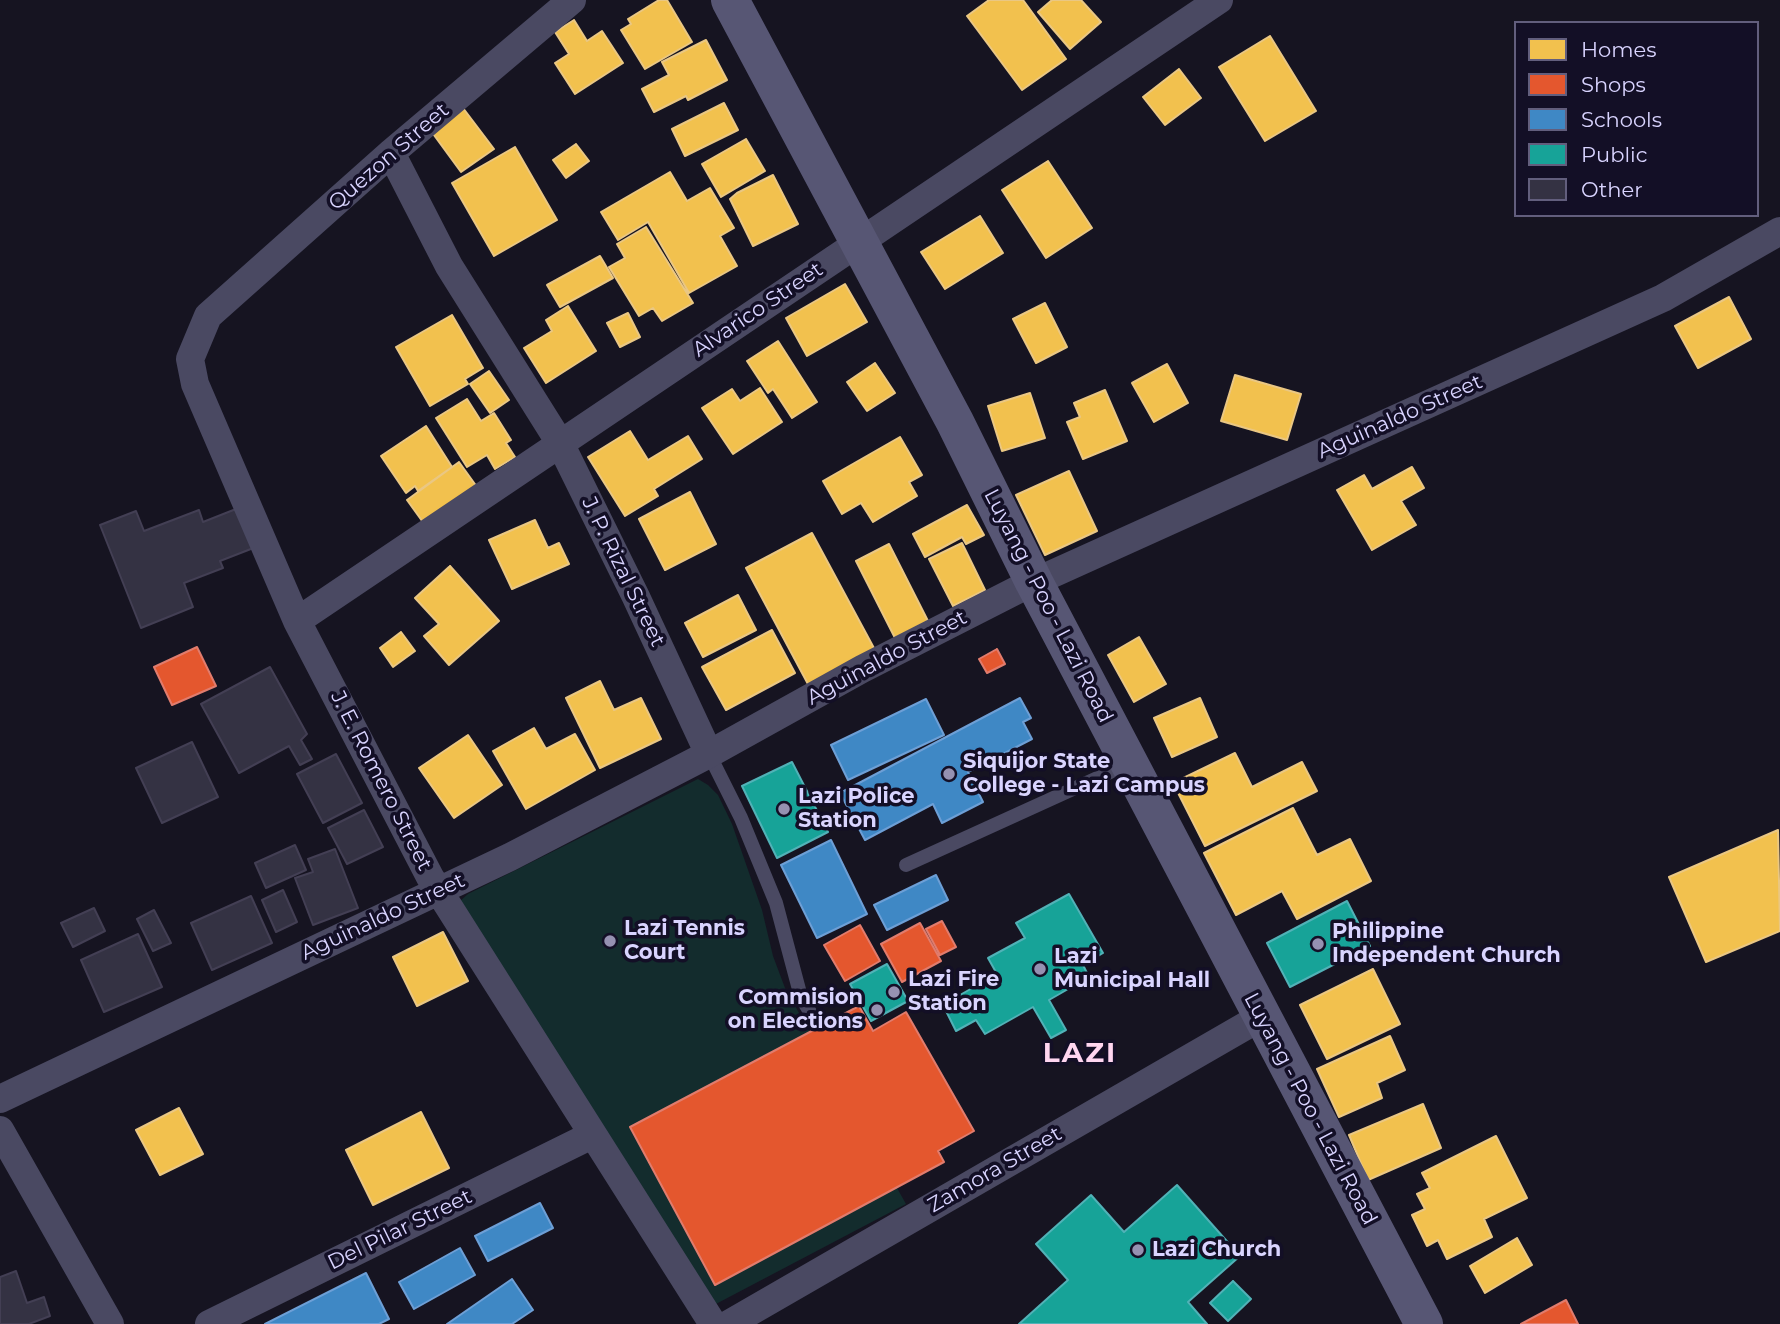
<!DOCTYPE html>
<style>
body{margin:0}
#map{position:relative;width:1780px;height:1324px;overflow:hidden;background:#161421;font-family:Montserrat,sans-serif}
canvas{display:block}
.legend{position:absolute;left:1514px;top:21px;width:245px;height:196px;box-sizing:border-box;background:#130f26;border:2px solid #625e7d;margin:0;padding:9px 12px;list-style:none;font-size:21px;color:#d9d4ff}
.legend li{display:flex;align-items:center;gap:14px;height:35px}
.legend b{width:35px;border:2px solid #625e7d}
</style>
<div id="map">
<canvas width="1780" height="1324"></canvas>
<ul class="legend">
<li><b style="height:19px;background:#f2c14e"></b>Homes</li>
<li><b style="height:19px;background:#e4572e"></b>Shops</li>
<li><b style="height:19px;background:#3f88c5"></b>Schools</li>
<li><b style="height:19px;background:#17a398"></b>Public</li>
<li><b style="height:19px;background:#343243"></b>Other</li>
</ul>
</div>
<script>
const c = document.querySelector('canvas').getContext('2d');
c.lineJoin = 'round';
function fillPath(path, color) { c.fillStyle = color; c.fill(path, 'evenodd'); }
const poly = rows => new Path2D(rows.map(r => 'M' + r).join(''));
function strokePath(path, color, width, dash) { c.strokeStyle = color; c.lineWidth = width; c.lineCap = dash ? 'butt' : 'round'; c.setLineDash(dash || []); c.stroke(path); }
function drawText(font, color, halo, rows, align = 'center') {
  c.font = font + ' Montserrat,sans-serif'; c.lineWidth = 7; c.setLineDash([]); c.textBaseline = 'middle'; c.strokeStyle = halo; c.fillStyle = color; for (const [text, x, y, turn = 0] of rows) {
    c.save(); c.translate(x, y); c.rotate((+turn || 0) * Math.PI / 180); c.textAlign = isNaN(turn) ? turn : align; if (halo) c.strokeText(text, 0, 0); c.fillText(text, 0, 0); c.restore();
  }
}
const green = poly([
 [698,779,708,785,718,795,732,824,762,910,773,956,785,988,906,1204,714,1305,460,901,468,894]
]);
const homes = poly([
 [659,0,667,0,692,42,645,69,621,30,631,24,628,19,659,0],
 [989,0,1023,0,1066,59,1022,90,967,16,989,0],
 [1052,0,1081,0,1101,22,1070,49,1038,12,1052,0],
 [574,20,587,41,602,31,623,63,575,94,555,63,569,54,555,32,574,20],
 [1270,36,1316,111,1265,141,1219,67,1270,36],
 [706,40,727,80,688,100,686,96,654,112,642,89,669,75,662,62,706,40],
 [1179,69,1201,98,1165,125,1143,97,1179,69],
 [724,103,738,130,685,156,672,129,724,103],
 [463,108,494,149,461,172,431,131,463,108],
 [746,139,765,171,721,197,702,164,746,139],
 [576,144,589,161,566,178,553,160,576,144],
 [515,147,557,220,494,256,452,183,515,147],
 [1048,161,1092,228,1046,258,1002,190,1048,161],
 [670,172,687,201,710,188,734,228,720,236,737,266,689,293,648,222,618,240,601,212,670,172],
 [773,175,798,224,753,246,730,199,737,193,773,175],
 [980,216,1003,253,945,289,921,252,980,216],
 [646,227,693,303,662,321,653,308,639,316,609,267,625,258,617,244,646,227],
 [600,256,613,278,560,307,547,285,600,256],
 [845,284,867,322,807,356,786,318,845,284],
 [1729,297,1751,339,1698,368,1675,326,1729,297],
 [1045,303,1067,347,1036,363,1013,319,1045,303],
 [568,306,596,351,546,383,524,348,552,331,546,320,568,306],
 [628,313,640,337,620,347,607,323,628,313],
 [452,315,483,368,465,379,468,384,430,406,396,347,452,315],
 [778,341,817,402,792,418,773,389,768,393,747,361,778,341],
 [875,363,895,393,867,411,847,382,875,363],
 [1167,364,1188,403,1154,422,1132,383,1167,364],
 [489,371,509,400,490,413,470,384,489,371],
 [1235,375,1301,394,1287,440,1221,421,1235,375],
 [760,388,782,422,733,454,702,408,732,389,740,401,760,388],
 [1105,390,1127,441,1083,459,1067,422,1080,417,1074,403,1105,390],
 [1030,393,1045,438,1002,451,988,406,1030,393],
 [467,399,481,421,494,413,511,440,506,443,515,457,495,469,487,455,467,467,436,418,467,399],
 [426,426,452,467,418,491,415,486,406,493,381,456,426,426],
 [630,431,648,460,688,436,702,459,654,489,658,496,625,516,588,457,630,431],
 [900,437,922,475,909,482,917,496,873,522,861,503,842,514,823,481,900,437],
 [459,462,477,487,425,525,407,500,459,462],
 [1412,467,1424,488,1401,501,1416,525,1372,550,1337,490,1364,475,1372,489,1412,467],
 [1069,471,1097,531,1045,555,1016,495,1069,471],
 [690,492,716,544,665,570,639,519,690,492],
 [967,505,984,535,966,544,962,537,925,557,913,534,967,505],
 [535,520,548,548,559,543,569,564,512,589,489,540,535,520],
 [812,533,875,650,809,686,746,568,812,533],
 [962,543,985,590,953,606,929,559,962,543],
 [889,544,928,621,895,638,856,561,889,544],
 [450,566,499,621,449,665,424,636,439,624,415,598,450,566],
 [738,595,756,630,703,657,685,623,738,595],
 [772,630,795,673,726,710,702,667,772,630],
 [401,632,415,651,393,667,380,648,401,632],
 [1139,637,1166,684,1134,702,1108,655,1139,637],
 [600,681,614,710,641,698,661,739,600,768,566,698,600,681],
 [1200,698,1217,737,1172,757,1154,718,1200,698],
 [534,728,546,749,575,734,595,770,526,809,493,751,534,728],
 [468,735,502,785,454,818,419,768,468,735],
 [1235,753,1252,787,1302,762,1317,791,1205,846,1173,783,1235,753],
 [1293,808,1317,855,1350,839,1371,881,1297,919,1282,891,1236,915,1204,853,1293,808],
 [1778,830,1780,931,1706,962,1669,877,1778,830],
 [443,932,468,981,417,1006,393,957,443,932],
 [1373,969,1400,1024,1327,1059,1300,1005,1373,969],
 [1390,1036,1405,1070,1377,1083,1382,1098,1339,1117,1317,1069,1390,1036],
 [1423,1104,1441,1148,1368,1180,1349,1135,1423,1104],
 [179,1108,203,1154,160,1175,136,1130,179,1108],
 [421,1112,449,1168,373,1205,346,1150,421,1112],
 [1496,1136,1527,1198,1484,1219,1492,1237,1447,1259,1438,1240,1427,1246,1412,1215,1425,1209,1417,1194,1430,1188,1422,1173,1496,1136],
 [1517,1238,1532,1265,1485,1293,1470,1266,1517,1238]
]);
const shops = poly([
 [197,647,216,686,172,705,154,667,197,647],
 [997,649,1005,664,987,673,979,659,997,649],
 [942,921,956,947,940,955,926,929,942,921],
 [920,923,941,961,902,982,881,944,920,923],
 [860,925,880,961,845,981,824,945,860,925],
 [859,1006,873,1031,906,1012,974,1131,938,1151,944,1162,715,1285,630,1127,859,1006],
 [1566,1300,1578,1324,1521,1324,1566,1300]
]);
const schools = poly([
 [1020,698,1031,718,1023,722,1032,739,968,772,983,802,942,823,933,804,865,840,840,793,1020,698],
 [926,699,944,735,848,780,831,745,926,699],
 [831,840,867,914,817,938,781,865,831,840],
 [936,875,948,900,887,930,874,905,936,875],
 [540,1203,553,1228,488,1261,475,1236,540,1203],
 [460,1248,475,1275,414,1309,399,1282,460,1248],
 [366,1273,389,1319,379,1324,265,1324,366,1273],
 [512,1279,533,1310,512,1324,447,1324,512,1279]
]);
const public = poly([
 [792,762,828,832,777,858,742,786,792,762],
 [1069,894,1103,953,1083,965,1089,977,1049,1000,1066,1030,1051,1038,1033,1007,985,1034,976,1020,956,1031,946,1011,964,1001,960,995,997,974,988,958,1025,938,1016,923,1069,894],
 [1347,901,1370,946,1290,987,1267,943,1347,901],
 [887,964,908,1001,871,1021,850,984,887,964],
 [1177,1185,1240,1256,1188,1302,1207,1324,1019,1324,1068,1280,1036,1244,1091,1195,1124,1232,1177,1185],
 [1233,1281,1251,1299,1228,1321,1210,1303,1233,1281]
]);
const building = poly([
 [241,507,256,547,220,561,223,568,184,583,193,607,141,628,100,525,136,511,144,531,199,510,203,522,241,507],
 [270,667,307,734,301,740,312,759,300,765,289,746,239,773,201,704,270,667],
 [192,742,218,797,162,823,136,768,192,742],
 [336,754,362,803,323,823,297,774,336,754],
 [364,810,383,847,347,864,328,828,364,810],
 [295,845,306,870,266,888,255,863,295,845],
 [335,849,358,908,313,925,295,878,313,872,308,859,335,849],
 [283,890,297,922,276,932,262,900,283,890],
 [251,896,272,943,212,970,191,923,251,896],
 [94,908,105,931,73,947,61,923,94,908],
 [154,910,171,943,153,951,137,919,154,910],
 [138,934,162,987,104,1012,81,960,138,934],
 [16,1271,27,1303,44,1297,50,1316,29,1324,0,1324,0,1277,16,1271]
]);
const service = poly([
 [709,754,741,818,776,903,801,997,810,1012],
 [906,865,1128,764]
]);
const minor = poly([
 [572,0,391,153,208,316,190,359,195,384,297,621,430,877,713,1324],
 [391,153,449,266,560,443,636,597,709,754],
 [297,621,1219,0],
 [0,1099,510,857,709,754,862,669,1019,589,1663,298,1780,231],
 [0,1130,110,1324],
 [209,1324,592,1135],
 [729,1324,1261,1017]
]);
const secondary = poly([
 [730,0,955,422,1034,582,1424,1324]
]);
const markers = [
 [949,774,7,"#9591b1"],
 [784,809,7,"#9591b1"],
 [610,941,7,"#9591b1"],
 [1318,944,7,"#9591b1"],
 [1040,969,7,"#9591b1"],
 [894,992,7,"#9591b1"],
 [877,1010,7,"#9591b1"],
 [1138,1250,7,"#9591b1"]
];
const streetNames = [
 ["Quezon Street",389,157,-41],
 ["Alvarico Street",758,310,-34],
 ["Aguinaldo Street",1400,417,-24],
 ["J. P. Rizal Street",623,572,64],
 ["Luyang - Poo - Lazi Road",1048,606,63],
 ["Aguinaldo Street",887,658,-28],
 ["J. E. Romero Street",381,781,63],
 ["Aguinaldo Street",383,917,-25],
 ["Luyang - Poo - Lazi Road",1310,1109,62],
 ["Zamora Street",995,1170,-30],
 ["Del Pilar Street",400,1230,-26]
];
const poiNames = [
 ["Siquijor State",963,762],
 ["College - Lazi Campus",963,786],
 ["Lazi Police",798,797],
 ["Station",798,821],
 ["Lazi Tennis",624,929],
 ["Court",624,953],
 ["Philippine",1332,932],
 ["Independent Church",1332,956],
 ["Lazi",1054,957],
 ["Municipal Hall",1054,981],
 ["Lazi Fire",908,980],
 ["Station",908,1004],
 ["Commision",863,998,"right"],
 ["on Elections",863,1022,"right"],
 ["Lazi Church",1152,1250]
];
const districtNames = [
 ["LAZI",1080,1054]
];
fillPath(green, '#132c2d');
fillPath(homes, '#f2c14e');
strokePath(homes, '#eac783', 2);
fillPath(shops, '#e4572e');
strokePath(shops, '#e17c6d', 2);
fillPath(schools, '#3f88c5');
strokePath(schools, '#6d9fd6', 2);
fillPath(public, '#17a398');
strokePath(public, '#51b2b7', 2);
fillPath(building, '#343243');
strokePath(building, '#433f54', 2);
strokePath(service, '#4a4962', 14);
strokePath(minor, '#4a4962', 28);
strokePath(secondary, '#575674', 38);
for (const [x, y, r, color] of markers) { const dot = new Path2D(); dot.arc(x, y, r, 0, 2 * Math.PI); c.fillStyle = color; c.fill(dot); strokePath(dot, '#130f26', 2.5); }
drawText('21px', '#d9d4ff', '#130f26', streetNames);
drawText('bold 21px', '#d9d4ff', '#130f26', poiNames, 'left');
c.letterSpacing = '2px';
drawText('bold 28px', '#ffd6f0', '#130f26', districtNames);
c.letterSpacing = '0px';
</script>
